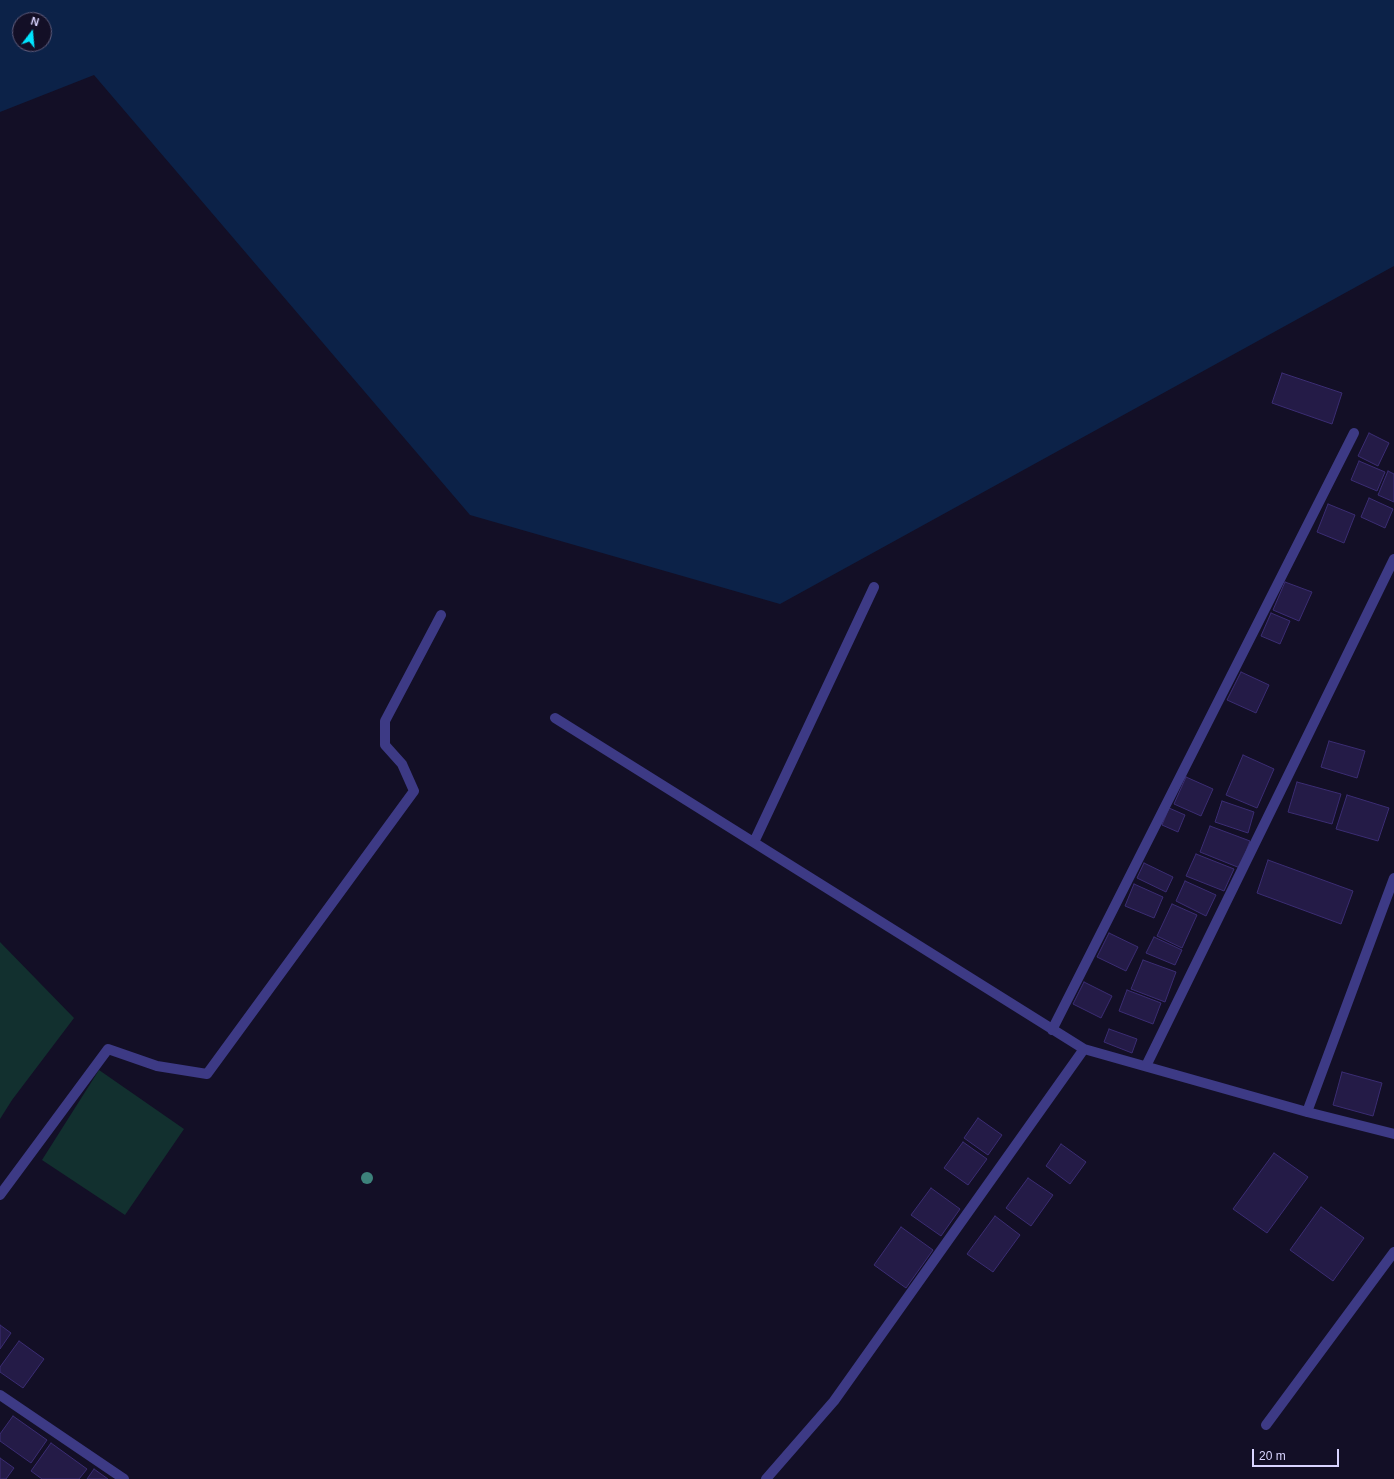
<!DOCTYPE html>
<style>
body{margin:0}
#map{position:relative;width:1394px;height:1479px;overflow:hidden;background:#130f26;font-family:Helvetica,sans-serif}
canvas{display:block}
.north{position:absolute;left:12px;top:12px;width:40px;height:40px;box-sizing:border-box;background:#130f26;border:1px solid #625e7d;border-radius:50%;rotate:16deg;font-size:11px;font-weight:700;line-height:16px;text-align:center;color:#d9d4ff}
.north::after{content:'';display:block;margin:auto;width:14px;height:18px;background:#00e5ff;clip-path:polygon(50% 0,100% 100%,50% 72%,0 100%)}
.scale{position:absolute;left:1252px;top:1449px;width:87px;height:18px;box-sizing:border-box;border:2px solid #d9d4ff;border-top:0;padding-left:5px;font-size:12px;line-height:14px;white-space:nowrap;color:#d9d4ff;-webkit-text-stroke:3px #130f26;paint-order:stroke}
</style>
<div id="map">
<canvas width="1394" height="1479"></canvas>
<div class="north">N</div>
<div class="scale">20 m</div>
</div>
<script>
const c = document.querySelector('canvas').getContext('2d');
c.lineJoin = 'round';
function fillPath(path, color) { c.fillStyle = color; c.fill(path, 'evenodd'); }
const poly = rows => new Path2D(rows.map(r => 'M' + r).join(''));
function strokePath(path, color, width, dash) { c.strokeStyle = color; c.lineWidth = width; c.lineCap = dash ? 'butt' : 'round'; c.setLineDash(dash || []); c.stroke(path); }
const green = poly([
 [0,942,74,1018,12,1100,0,1119],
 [99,1070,184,1129,125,1215,42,1160]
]);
const water = poly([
 [0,0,1394,0,1394,266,780,604,470,515,94,75,0,112],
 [20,20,44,20,44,44,20,44]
]);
const building = poly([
 [1282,373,1342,393,1332,424,1272,403,1282,373],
 [1369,433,1389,443,1378,466,1358,456,1369,433],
 [1359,461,1385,472,1377,491,1351,480,1359,461],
 [1388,471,1394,474,1394,502,1378,495,1388,471],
 [1369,498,1393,509,1385,528,1361,517,1369,498],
 [1328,504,1355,515,1344,543,1317,532,1328,504],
 [1285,582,1312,592,1299,621,1273,610,1285,582],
 [1271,613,1290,621,1280,644,1261,636,1271,613],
 [1241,672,1269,685,1256,713,1227,700,1241,672],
 [1329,741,1365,751,1357,778,1321,767,1329,741],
 [1243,755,1274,769,1257,808,1226,795,1243,755],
 [1186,777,1213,789,1201,816,1174,804,1186,777],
 [1297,782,1341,794,1332,824,1288,812,1297,782],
 [1347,795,1389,808,1378,841,1336,829,1347,795],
 [1222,801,1254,812,1248,833,1215,822,1222,801],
 [1169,808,1185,815,1178,832,1162,825,1169,808],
 [1210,826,1250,841,1240,868,1200,852,1210,826],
 [1196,854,1234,869,1224,891,1186,876,1196,854],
 [1268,860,1353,891,1341,924,1257,893,1268,860],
 [1144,863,1173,877,1166,892,1137,878,1144,863],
 [1185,881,1216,895,1206,916,1176,901,1185,881],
 [1134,884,1163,897,1154,918,1125,906,1134,884],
 [1172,904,1197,915,1182,948,1157,936,1172,904],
 [1109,933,1138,947,1126,971,1097,957,1109,933],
 [1154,937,1182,950,1175,965,1146,953,1154,937],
 [1143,960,1176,972,1165,1002,1131,989,1143,960],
 [1084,982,1112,996,1101,1018,1073,1004,1084,982],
 [1127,990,1161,1003,1153,1024,1119,1011,1127,990],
 [1109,1029,1137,1039,1132,1053,1104,1042,1109,1029],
 [1342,1072,1382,1083,1373,1116,1333,1105,1342,1072],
 [978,1118,1002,1135,988,1155,964,1138,978,1118],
 [963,1142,987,1159,968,1185,944,1168,963,1142],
 [1061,1144,1086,1162,1070,1184,1046,1166,1061,1144],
 [1274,1153,1308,1177,1267,1233,1233,1209,1274,1153],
 [1028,1178,1053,1195,1031,1226,1006,1208,1028,1178],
 [931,1188,960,1209,941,1236,911,1215,931,1188],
 [1321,1207,1364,1238,1333,1281,1290,1250,1321,1207],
 [995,1216,1020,1235,993,1272,967,1254,995,1216],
 [901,1227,933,1250,906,1288,874,1265,901,1227],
 [0,1325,11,1333,0,1349,0,1325],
 [19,1341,44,1359,23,1388,0,1372,0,1367,19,1341],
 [13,1416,47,1440,31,1463,0,1441,0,1434,13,1416],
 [51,1443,87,1469,79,1479,42,1479,31,1471,51,1443],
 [0,1458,14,1468,6,1479,0,1479,0,1458],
 [94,1469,108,1479,87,1479,94,1469]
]);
const minor = poly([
 [555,718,1084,1049,1307,1112,1394,1134],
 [754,842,874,587],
 [1052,1030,1354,433],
 [1146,1066,1394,559],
 [1307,1112,1394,878],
 [0,1195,108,1049,157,1066,207,1074,414,791,402,764,385,745,385,721,441,615],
 [0,1395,124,1479],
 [1266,1425,1394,1252],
 [766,1479,834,1401,1084,1049]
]);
const trees = [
 [367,1178]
];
fillPath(green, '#12302f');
fillPath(water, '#0c2248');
fillPath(building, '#241b47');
strokePath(building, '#3b2d73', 1);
strokePath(minor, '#3d3a85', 10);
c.fillStyle = '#3d827b';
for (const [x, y] of trees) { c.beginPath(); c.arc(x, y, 6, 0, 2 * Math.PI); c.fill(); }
</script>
